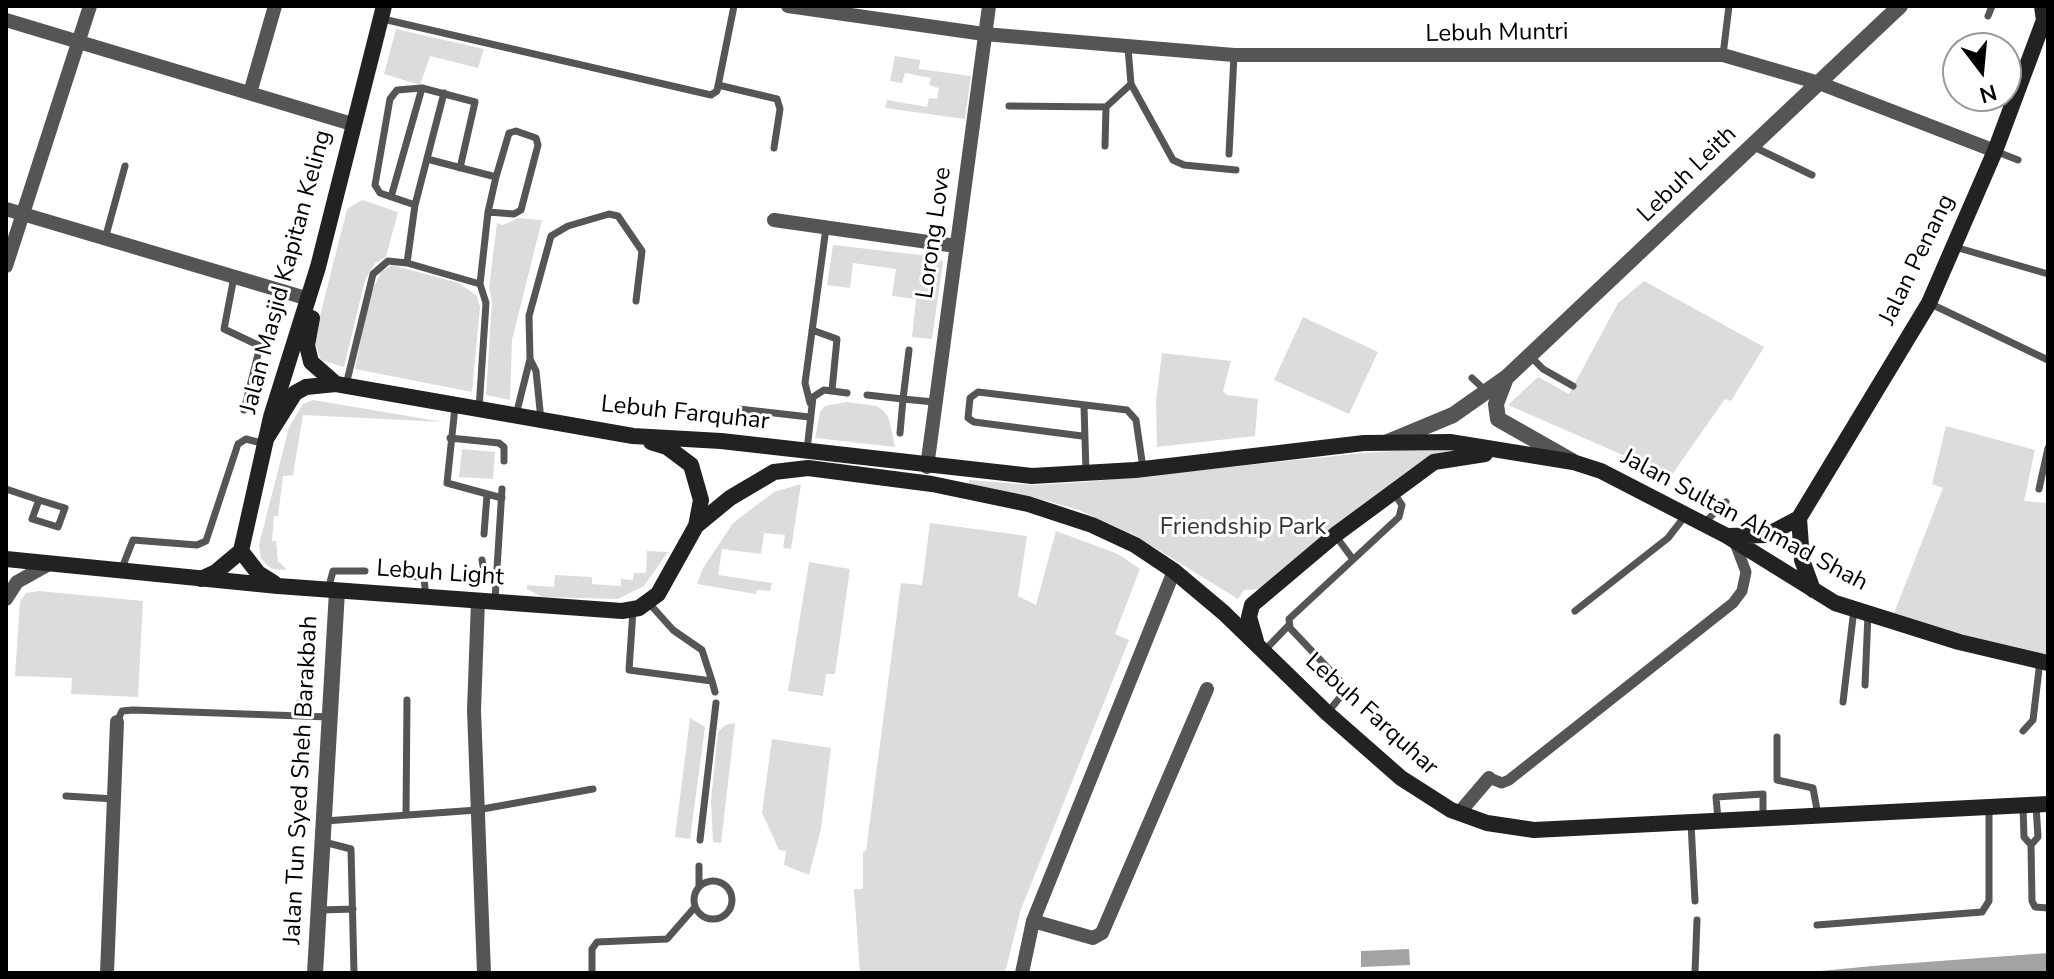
<!DOCTYPE html>
<style>
body{margin:0}
#map{position:relative;width:2054px;height:979px;overflow:hidden;background:#fff;font-family:"Nunito Sans",sans-serif}
canvas{display:block}
.frame{position:absolute;inset:0;border:8px solid #000;pointer-events:none}
.north{position:absolute;left:1942px;top:32px;width:80px;height:80px;box-sizing:border-box;background:#fff;border:2px solid #999;border-radius:50%;rotate:164deg;font-size:22px;font-weight:700;line-height:32px;text-align:center;color:#000}
.north::after{content:'';display:block;margin:auto;width:28px;height:36px;background:#000;clip-path:polygon(50% 0,100% 100%,50% 72%,0 100%)}
</style>
<div id="map">
<canvas width="2054" height="979"></canvas>
<div class="frame"></div>
<div class="north">N</div>
</div>
<script>
const c = document.querySelector('canvas').getContext('2d');
c.lineJoin = 'round';
function fillPath(path, color) { c.fillStyle = color; c.fill(path, 'evenodd'); }
const poly = rows => new Path2D(rows.map(r => 'M' + r).join(''));
function strokePath(path, color, width, dash) { c.strokeStyle = color; c.lineWidth = width; c.lineCap = dash ? 'butt' : 'round'; c.setLineDash(dash || []); c.stroke(path); }
function drawText(font, color, halo, rows, align = 'center') {
  c.font = font + ' "Nunito Sans",sans-serif'; c.lineWidth = 6; c.setLineDash([]); c.textBaseline = 'middle'; c.strokeStyle = halo; c.fillStyle = color; for (const [text, x, y, turn = 0] of rows) {
    c.save(); c.translate(x, y); c.rotate((+turn || 0) * Math.PI / 180); c.textAlign = isNaN(turn) ? turn : align; if (halo) c.strokeText(text, 0, 0); c.fillText(text, 0, 0); c.restore();
  }
}
const green = poly([
 [396,29,484,49,478,68,430,56,420,85,384,74],
 [895,56,920,60,919,69,971,76,965,119,885,108,887,100,927,107,929,98,937,99,939,88,929,85,931,78,905,73,902,83,890,81],
 [362,200,398,212,386,257,375,263,365,280,344,367,321,360,314,340,347,209],
 [518,218,542,220,512,340,510,400,486,395,492,301,489,288,497,223,503,225],
 [833,245,938,257,943,262,932,339,912,337,916,299,892,296,896,269,853,263,850,288,827,285],
 [392,265,459,283,477,296,480,307,472,392,355,369,370,295,381,272],
 [1644,281,1764,347,1731,401,1725,399,1671,476,1508,405,1538,377,1569,394,1618,303],
 [1303,317,1378,352,1349,414,1274,380],
 [1162,353,1231,361,1223,391,1227,395,1258,399,1255,436,1157,447,1156,401],
 [313,400,443,422,303,415,293,475,283,476,278,516,274,516,272,541,276,541,278,561,287,570,272,569,261,559,259,545,289,427,303,404],
 [846,402,877,406,884,411,889,419,895,447,815,438,820,412,825,406],
 [1946,426,2035,450,2024,501,2046,503,2048,494,2048,655,1962,636,1894,613,1943,488,1932,484],
 [1455,447,1271,588,1244,590,1238,599,1136,536,1079,510,1029,496,969,486,969,480,1033,485,1087,482,1363,453],
 [462,449,495,452,493,479,459,477],
 [801,484,791,549,783,548,785,535,764,533,761,554,722,549,718,575,772,583,770,591,757,590,756,594,697,584,703,568,733,523,774,492],
 [930,523,1027,536,1018,596,1036,605,1056,531,1118,554,1140,569,1115,634,1129,640,1021,909,1005,973,860,973,854,889,863,889,863,852,866,851,901,583,922,585],
 [647,551,668,552,644,586,618,599,542,597,527,589,527,585,554,587,555,575,592,577,592,584,621,586,621,579,633,580,634,573,646,573],
 [809,562,850,569,835,674,826,674,823,696,788,691],
 [39,591,143,601,138,697,71,694,72,678,15,676,20,602,26,593],
 [690,718,705,727,690,839,675,837],
 [735,723,721,843,713,842,711,801,718,732,725,725],
 [772,739,831,748,821,829,809,875,784,865,786,851,779,850,762,813]
]);
const water = poly([
 [1409,949,1410,965,1361,967,1361,951],
 [2048,953,2048,973,1800,973,1872,966]
]);
const service = poly([
 [1988,16,1992,6],
 [383,19,711,95,717,91,734,6],
 [1128,48,1131,84,1173,160,1184,165,1236,170],
 [1723,55,1729,6],
 [718,85,777,99,780,109,774,148],
 [444,93,415,205,407,263,480,284],
 [1009,106,1106,107,1131,84],
 [1105,146,1106,107],
 [1754,147,1812,175],
 [1995,151,2018,160],
 [1229,154,1234,55],
 [427,159,496,177,488,212,480,284,486,303,479,409],
 [391,197,422,88],
 [415,205,380,193,375,185,390,99,397,90,422,88,475,102,460,168],
 [488,212,514,214,521,210,538,145,536,138,516,131,509,133,496,177],
 [105,239,125,166],
 [1955,247,2048,274],
 [234,277,224,329,260,346,244,410],
 [1931,304,2048,360],
 [812,330,837,339,832,390],
 [1530,356,1543,369,1573,386],
 [1472,378,1486,391],
 [346,385,373,274,388,261,407,263],
 [867,395,903,399,909,350],
 [810,403,805,383,826,228],
 [1084,406,1086,472],
 [455,407,447,483,502,498],
 [739,409,809,417],
 [516,415,530,359],
 [541,420,536,371,530,359,529,316,551,236,568,226,609,214,618,216,642,251,636,301],
 [900,433,903,399,934,402],
 [1082,436,974,422,968,418,970,398,978,392,1127,410,1136,420,1143,468],
 [450,438,499,443,504,447,504,461],
 [807,450,813,397,824,390,847,393],
 [6,489,39,500,65,508,58,527,32,519,39,500],
 [2039,489,2048,448],
 [1705,522,1726,502],
 [484,534,487,495],
 [1335,535,1352,558],
 [482,560,484,571,495,578],
 [122,568,133,540,197,545,206,541,238,444,246,439,265,444],
 [395,573,424,578,426,597],
 [328,590,333,571,365,571],
 [495,600,502,489],
 [648,602,673,630,702,650,712,681],
 [633,610,629,670,712,681,715,692],
 [1575,611,1668,538,1685,516],
 [1265,650,1289,625],
 [1865,685,1868,614],
 [1843,702,1854,609],
 [299,703,307,716],
 [1328,712,1341,696,1343,684,1290,628,1289,619,1399,517,1402,505,1393,492],
 [117,722,122,711,133,710,329,717],
 [2023,731,2033,720,2040,661],
 [1777,737,1777,780,1813,788,1818,815],
 [66,796,114,799],
 [2023,807,2024,837,2031,845,2032,901,2035,907,2048,908],
 [406,815,407,700],
 [1718,820,1716,797,1763,794,1763,818],
 [325,821,477,810,593,789],
 [1691,823,1695,901],
 [700,840,716,703],
 [324,842,351,849,354,973],
 [2031,845,2038,837,2036,806],
 [699,866,699,886],
 '694 900a19 19 0 1 1 38 0a19 19 0 1 1-38 0Z',
 [321,910,353,909],
 [1817,925,1982,912,1989,901,1989,808],
 [592,973,592,949,597,942,667,939,695,907],
 [1695,973,1697,920]
]);
const pedestrian = poly([
 [1489,778,1502,783,1509,780,1733,603,1742,591,1746,572,1735,543]
]);
const minor = poly([
 [788,6,984,34,1234,55,1723,55,1819,83,1995,151],
 [6,20,352,124],
 [250,93,275,6],
 [6,209,309,299],
 [774,220,956,246],
 [6,266,90,6],
 [927,467,989,6],
 [6,599,17,582,51,563],
 [478,601,474,710,484,973],
 [1459,813,1489,778],
 [1033,921,1093,938,1102,933,1207,689],
 [107,973,117,722],
 [1022,973,1033,921,1174,571]
]);
const tertiary = poly([
 [1506,378,1496,404,1498,419,1572,461],
 [1388,442,1453,415,1507,377,1900,6],
 [315,973,337,591]
]);
const secondary = poly([
 [312,318,307,345,311,362,336,384],
 [266,439,295,393,306,387,336,384,633,436,721,441,1032,476,1135,470,1364,443,1450,442,1573,462,1601,471,1727,536,1835,603,1959,642,2048,663],
 [651,442,667,447,691,465,701,500,696,526],
 [1799,518,1802,560,1813,590],
 [1727,536,1767,535,1799,518,1929,303,1995,151,2044,20,2042,6],
 [241,551,258,573,274,583],
 [6,559,278,586,622,611,639,608,658,594,696,526,730,498,774,472,808,468,932,484,1028,504,1092,525,1135,545,1174,571,1224,613,1327,713,1401,778,1451,810,1487,823,1534,830,2048,804],
 [201,579,216,572,241,551,271,417,318,267,384,6],
 [1256,641,1249,617,1252,605,1335,535,1434,462,1485,454]
]);
const streetNames = [
 ["Lebuh Muntri",1497,34,-1],
 ["Lebuh Leith",1688,175,-44],
 ["Lorong Love",935,233,-82],
 ["Jalan Penang",1918,260,-64],
 ["Jalan Masjid Kapitan Keling",287,272,-75],
 ["Lebuh Farquhar",685,414,6],
 ["Jalan Sultan Ahmad Shah",1744,521,28],
 ["Lebuh Light",440,574,4],
 ["Lebuh Farquhar",1371,715,42],
 ["Jalan Tun Syed Sheh Barakbah",302,780,-87]
];
const parkNames = [
 ["Friendship Park",1243,528]
];
fillPath(green, '#dcdcdc');
fillPath(water, '#a3a3a3');
strokePath(service, '#555', 7);
strokePath(pedestrian, '#555', 11);
strokePath(minor, '#555', 14);
strokePath(tertiary, '#555', 16);
strokePath(secondary, '#222', 16);
drawText('24px', '#000', '#fff', streetNames);
drawText('24px', '#333', '#fff', parkNames);
</script>
